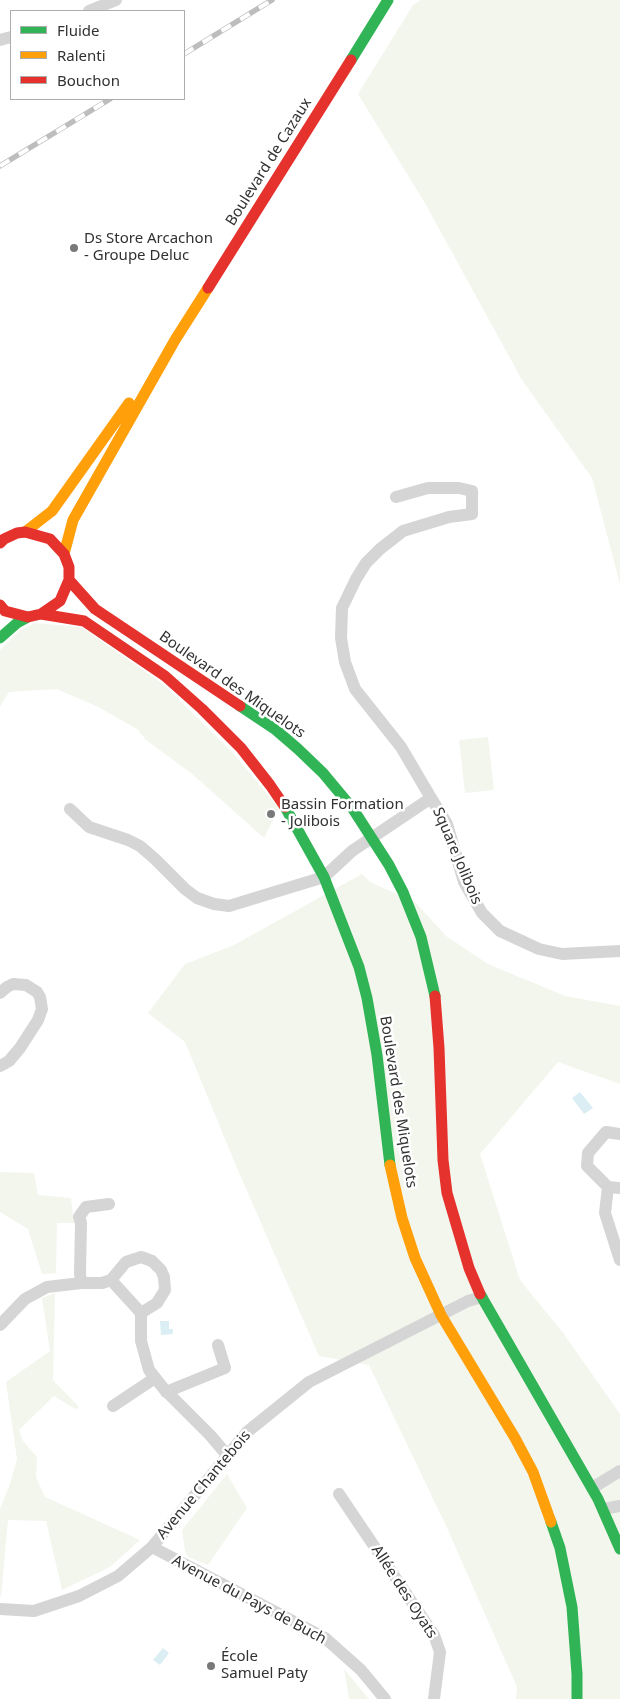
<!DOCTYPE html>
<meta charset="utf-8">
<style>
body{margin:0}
#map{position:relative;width:620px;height:1699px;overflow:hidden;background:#fff;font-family:"Noto Sans",sans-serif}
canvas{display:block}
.legend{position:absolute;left:10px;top:10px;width:175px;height:90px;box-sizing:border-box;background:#fff;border:1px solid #adadad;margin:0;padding:6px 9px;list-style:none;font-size:15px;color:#313131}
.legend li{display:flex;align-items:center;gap:10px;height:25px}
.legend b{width:25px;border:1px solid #adadad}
</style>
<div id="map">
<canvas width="620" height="1699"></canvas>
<ul class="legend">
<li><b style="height:6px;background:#30b455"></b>Fluide</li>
<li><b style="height:6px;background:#ff9f0a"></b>Ralenti</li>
<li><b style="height:6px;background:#e5322d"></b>Bouchon</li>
</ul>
</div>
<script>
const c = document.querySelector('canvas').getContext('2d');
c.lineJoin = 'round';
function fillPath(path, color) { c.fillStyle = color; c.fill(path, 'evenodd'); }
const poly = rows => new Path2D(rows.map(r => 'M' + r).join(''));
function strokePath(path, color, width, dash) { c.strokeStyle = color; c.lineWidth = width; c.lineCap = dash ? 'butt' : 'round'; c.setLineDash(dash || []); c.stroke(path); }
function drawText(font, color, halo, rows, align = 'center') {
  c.font = font + ' "Noto Sans",sans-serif'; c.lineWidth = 5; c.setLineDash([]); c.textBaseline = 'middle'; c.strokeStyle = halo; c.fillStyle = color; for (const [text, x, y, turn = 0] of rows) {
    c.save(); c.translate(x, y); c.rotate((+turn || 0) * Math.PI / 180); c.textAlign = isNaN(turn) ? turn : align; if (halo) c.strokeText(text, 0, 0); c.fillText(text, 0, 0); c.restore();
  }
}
const green = poly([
 [421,0,620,0,620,584,592,478,522,380,426,205,358,94,413,5],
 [35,623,81,627,163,684,233,753,279,808,264,838,191,773,146,740,137,729,98,707,57,689,9,692,0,707,0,650,19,631],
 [488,737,494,790,465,793,459,740],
 [362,874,370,882,415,902,446,936,488,964,565,996,620,1006,620,1084,558,1062,480,1154,520,1280,564,1334,620,1414,620,1699,516,1699,517,1687,448,1530,369,1365,319,1356,237,1168,185,1042,148,1013,185,964,234,945],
 [0,1172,34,1173,38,1195,71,1198,74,1223,57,1223,56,1273,42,1274,28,1229,0,1212],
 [55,1293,53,1380,79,1407,75,1409,54,1396,19,1430,23,1441,37,1457,36,1477,45,1497,140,1540,110,1567,62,1590,46,1521,8,1520,1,1597,0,1596,0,1509,11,1481,17,1459,6,1382,50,1351,42,1298],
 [227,1474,247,1508,208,1565,188,1557,185,1551,182,1530],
 [344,1669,369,1699,349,1699]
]);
const water = poly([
 [580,1092,593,1108,584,1114,572,1098],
 [160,1321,169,1321,169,1329,173,1329,173,1334,161,1335],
 [163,1648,169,1653,160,1665,153,1660]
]);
const street = poly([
 [89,11,116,0],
 [0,40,11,37],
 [431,798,447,824,464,882,482,913,500,931,539,949,562,954,620,951],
 [70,809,89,827,128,840,140,846,155,859,185,889,197,898,214,904,229,906,324,877,352,851,431,798,401,747,355,689,345,662,341,638,342,608,356,579,366,563,380,549,403,531,449,517,472,514,472,491,459,488,428,488,396,497],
 [0,993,7,987,13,984,26,985,37,992,40,997,42,1009,38,1020,20,1048,9,1061,0,1066],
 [620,1134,606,1132,588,1153,587,1166,608,1187,620,1188],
 [608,1187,605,1213,620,1260],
 [111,1280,126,1262,141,1257,152,1261,161,1270,164,1277,165,1290,157,1303,141,1313],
 [81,1283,80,1273,81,1223,79,1217,86,1207,109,1204],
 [0,1325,25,1299,47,1287,81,1283,102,1283,111,1280,141,1313,141,1341,149,1370,164,1389,210,1435,227,1455],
 [166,1392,225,1368,218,1345],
 [113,1406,155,1378],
 [592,1488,620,1471],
 [339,1494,434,1635,440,1652,434,1699],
 [603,1509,620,1506],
 [152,1547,325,1638,361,1670,385,1699],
 [0,1609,34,1611,79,1596,118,1576,152,1547,247,1432,309,1382,468,1301,482,1297]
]);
const fast = poly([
 [351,60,388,0],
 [0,638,17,623,28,617],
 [240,706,276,730,298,749,323,773,353,809,389,865,403,892,421,937,435,996],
 [285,807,324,877,359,967,367,998,377,1055,390,1165],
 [480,1294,598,1499,620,1549],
 [551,1522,560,1548,572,1607,577,1674,577,1699]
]);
const slow = poly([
 [25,532,52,511,129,403],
 [64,554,73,520,175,340,208,288],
 [390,1165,402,1218,415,1258,441,1315,515,1438,533,1472,551,1522]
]);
const jam = poly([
 [208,288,351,60],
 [0,543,4,539,17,533,25,532,50,539,64,554,69,567,69,580,60,601,41,614,28,617,5,611,0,605],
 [69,580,95,609,240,706],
 [41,614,84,621,165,676,202,709,241,748,270,785,285,807],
 [435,996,439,1048,443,1160,447,1193,469,1268,480,1294]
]);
const rail = poly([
 [184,54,272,0],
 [0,166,110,99]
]);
const markers = [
 [74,248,5,"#797979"],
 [271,814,5,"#797979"],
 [211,1666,5,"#797979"]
];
const streetNames = [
 ["Boulevard de Cazaux",269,162,-58],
 ["Boulevard des Miquelots",232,685,35],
 ["Square Jolibois",457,856,67],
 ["Boulevard des Miquelots",398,1102,81],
 ["Avenue Chantebois",204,1485,-50],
 ["Allée des Oyats",404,1592,57],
 ["Avenue du Pays de Buch",249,1600,28]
];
const poiNames = [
 ["Ds Store Arcachon",84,239],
 ["- Groupe Deluc",84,256],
 ["Bassin Formation",281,805],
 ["- Jolibois",281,822],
 ["École",221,1657],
 ["Samuel Paty",221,1674]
];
fillPath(green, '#f3f6ed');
fillPath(water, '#daeef4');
strokePath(street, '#d5d5d5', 12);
strokePath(fast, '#30b455', 11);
strokePath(slow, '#ff9f0a', 11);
strokePath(jam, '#e5322d', 11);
strokePath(rail, '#bdbdbd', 5.5);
strokePath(rail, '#fff', 4, [11]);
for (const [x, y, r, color] of markers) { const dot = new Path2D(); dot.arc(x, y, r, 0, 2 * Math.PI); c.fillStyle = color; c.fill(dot); strokePath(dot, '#fff', 2); }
drawText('15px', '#313131', '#fff', streetNames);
drawText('15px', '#313131', '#fff', poiNames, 'left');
</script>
